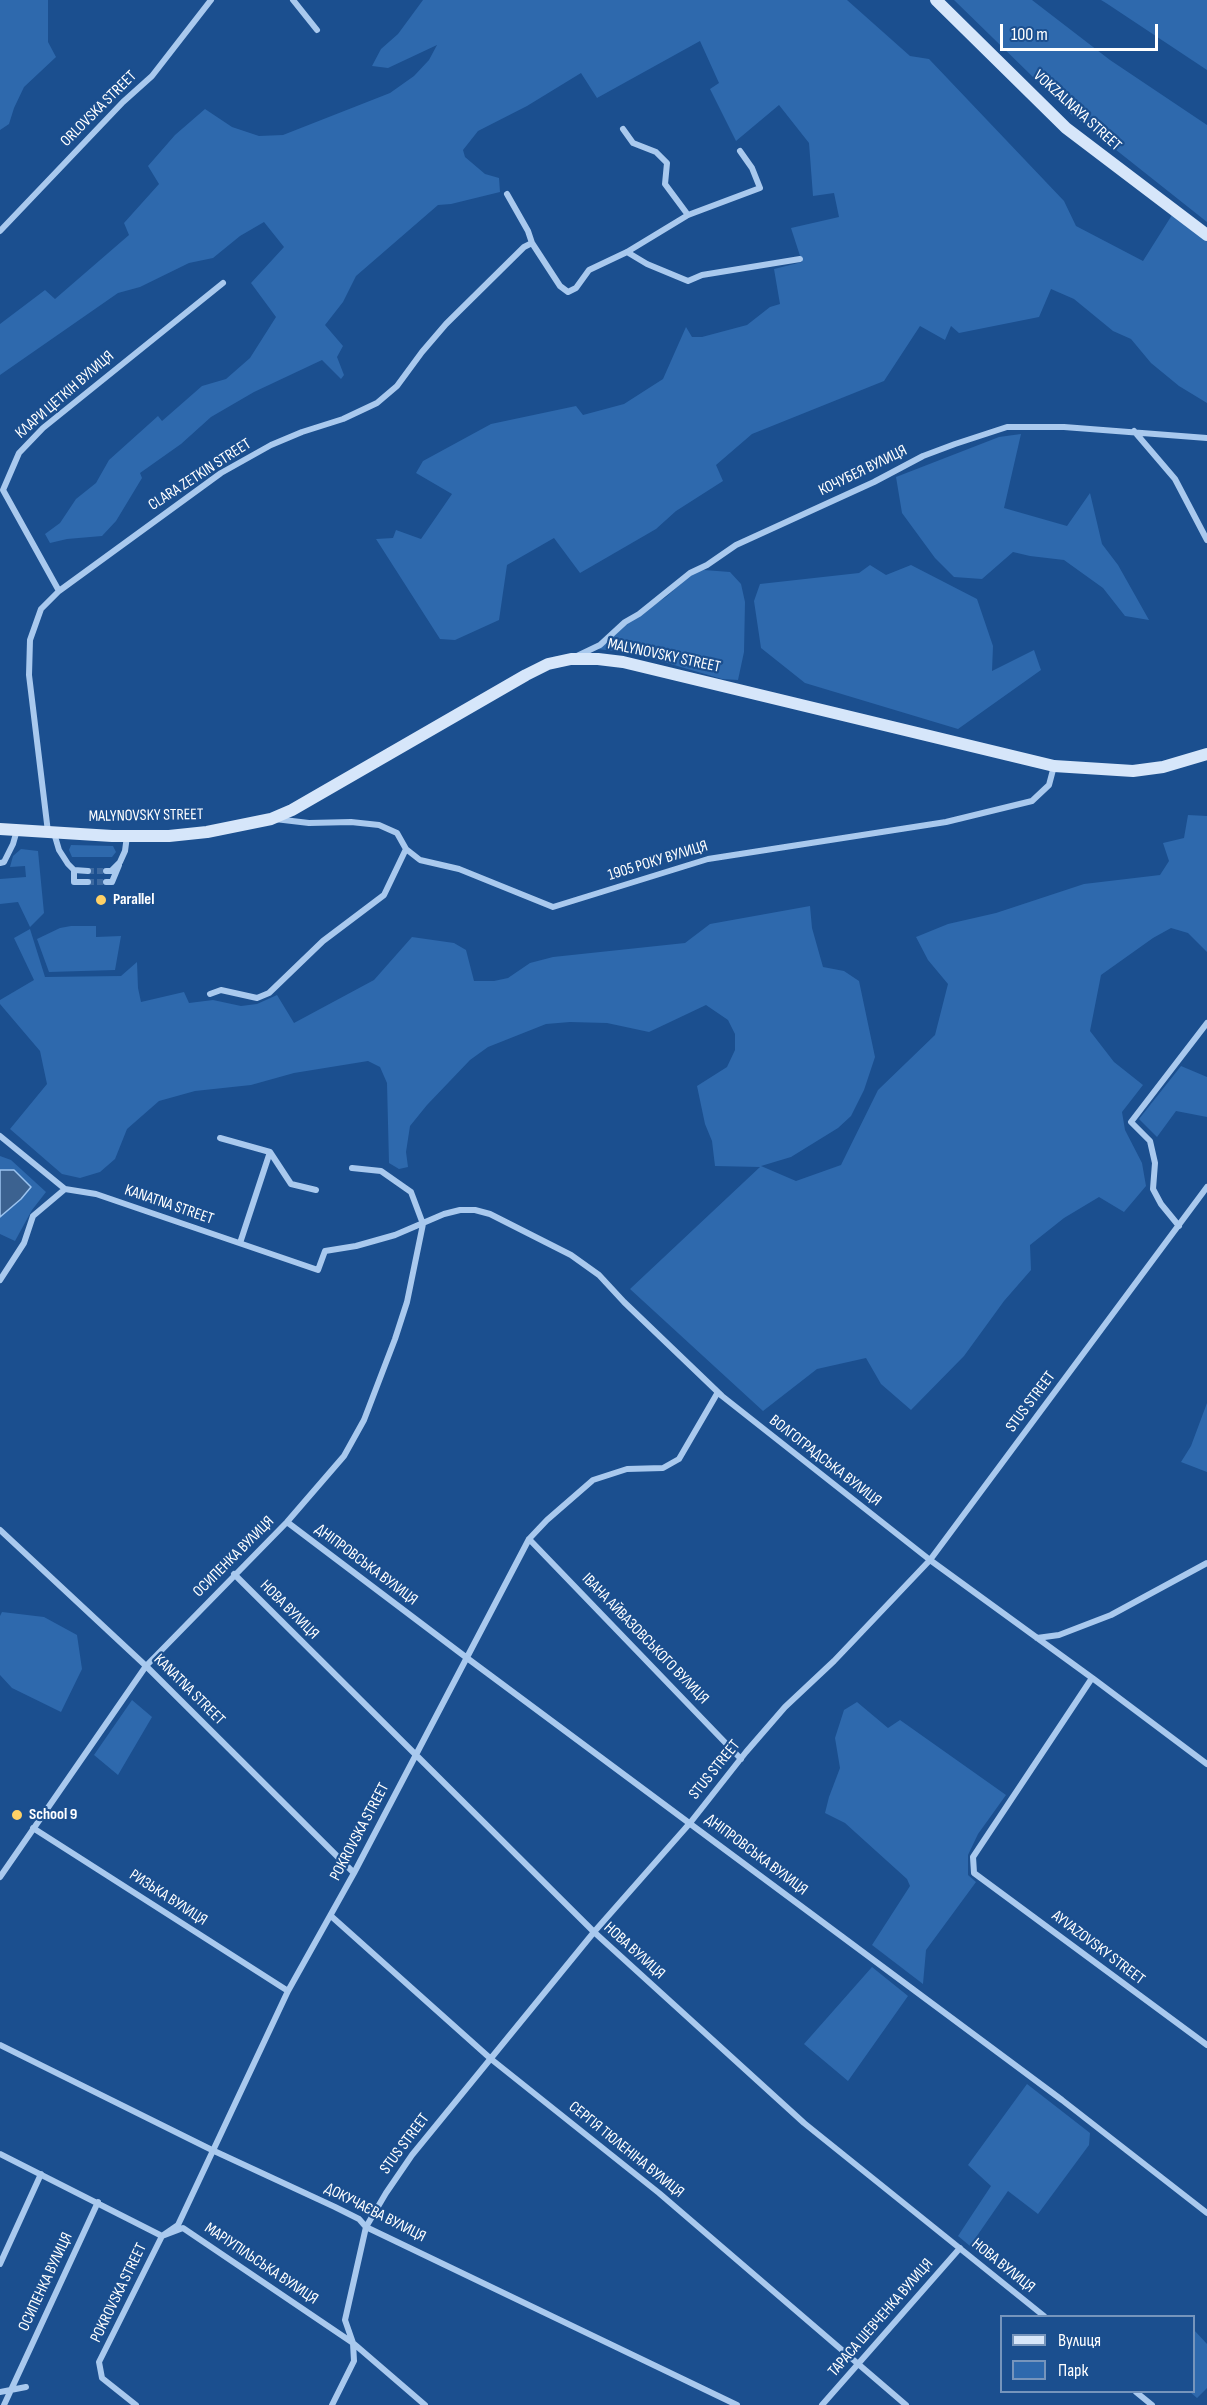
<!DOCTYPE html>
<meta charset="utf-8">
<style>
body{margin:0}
#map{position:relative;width:1207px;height:2405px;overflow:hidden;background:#1b4f8f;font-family:"Sofia Sans Condensed",sans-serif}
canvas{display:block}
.legend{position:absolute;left:1000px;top:2315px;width:195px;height:78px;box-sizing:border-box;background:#1b4f8f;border:2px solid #7695bc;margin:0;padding:8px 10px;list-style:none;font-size:18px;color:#fff}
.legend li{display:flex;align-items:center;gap:12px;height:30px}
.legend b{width:30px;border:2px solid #7695bc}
.scale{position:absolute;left:1000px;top:24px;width:158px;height:27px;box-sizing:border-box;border:3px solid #fff;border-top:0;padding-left:8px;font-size:18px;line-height:21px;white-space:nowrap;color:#fff;-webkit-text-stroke:4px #1b4f8f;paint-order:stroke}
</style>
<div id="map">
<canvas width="1207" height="2405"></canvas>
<ul class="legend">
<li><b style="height:8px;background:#d6e6fa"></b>Вулиця</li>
<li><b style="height:16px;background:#2e69ad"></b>Парк</li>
</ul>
<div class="scale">100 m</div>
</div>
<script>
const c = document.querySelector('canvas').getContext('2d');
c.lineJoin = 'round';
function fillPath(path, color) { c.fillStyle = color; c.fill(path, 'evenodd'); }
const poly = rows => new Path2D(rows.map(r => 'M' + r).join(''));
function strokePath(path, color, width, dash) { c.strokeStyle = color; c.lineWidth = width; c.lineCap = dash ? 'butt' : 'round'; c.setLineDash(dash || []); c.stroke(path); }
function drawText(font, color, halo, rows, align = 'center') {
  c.font = font + ' "Sofia Sans Condensed",sans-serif'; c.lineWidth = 4.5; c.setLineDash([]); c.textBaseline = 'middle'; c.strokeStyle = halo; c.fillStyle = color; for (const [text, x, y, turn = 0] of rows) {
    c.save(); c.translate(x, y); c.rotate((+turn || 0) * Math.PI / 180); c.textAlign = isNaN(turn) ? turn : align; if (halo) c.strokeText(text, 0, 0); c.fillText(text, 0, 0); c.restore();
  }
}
const green = poly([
 [0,0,48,0,48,42,56,57,24,87,14,108,9,124,0,130],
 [423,0,847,0,910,56,929,59,1064,201,1076,226,1143,261,1172,215,1207,241,1207,403,1179,386,1151,363,1131,339,1113,331,1074,299,1051,289,1039,317,959,333,951,326,945,340,920,326,884,381,752,434,716,465,723,481,676,511,656,529,580,573,554,538,507,565,499,620,455,640,440,639,376,539,393,538,396,530,421,539,452,494,416,473,423,461,491,424,576,406,583,415,624,404,663,379,686,327,692,337,702,337,747,325,770,307,780,304,774,269,802,262,791,228,839,217,834,193,813,196,809,143,779,105,736,141,710,89,719,83,700,41,597,98,581,73,527,106,478,131,463,150,465,157,485,174,499,178,500,192,451,204,438,205,356,276,343,302,325,325,343,346,337,357,344,375,341,379,322,360,254,392,211,417,181,444,140,473,142,478,116,521,102,536,67,539,50,543,45,534,60,523,76,499,96,483,109,460,158,416,162,421,202,386,226,379,250,358,276,317,251,283,284,247,264,222,240,236,213,258,189,263,140,287,118,293,0,375,0,324,45,290,55,299,129,235,124,223,159,184,148,166,175,135,205,109,232,127,259,136,283,135,390,93,414,76,429,60,437,45,388,68,372,66,381,49,398,34],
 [954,0,1032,0,1110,60,1207,125,1207,222,1072,115],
 [1101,0,1207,0,1207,70,1106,3],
 [1021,434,1004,508,1067,526,1090,493,1102,544,1118,565,1149,620,1125,616,1103,588,1064,560,1030,556,1013,552,982,579,954,577,935,558,902,513,896,477,999,437],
 [870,565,886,575,911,565,977,599,993,646,992,671,1034,650,1041,670,958,729,805,683,761,648,754,601,760,584,859,573],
 [704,570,730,572,741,584,745,602,744,652,738,680,722,679,633,653,597,649,625,624,666,597,695,571],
 [1188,815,1207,816,1207,952,1188,933,1171,928,1153,938,1101,975,1090,1031,1114,1062,1143,1085,1122,1112,1125,1130,1142,1163,1146,1186,1124,1212,1099,1197,1064,1218,1030,1245,1031,1270,1004,1301,964,1356,911,1410,881,1384,866,1358,817,1369,763,1411,630,1289,760,1167,715,1166,712,1141,705,1124,697,1086,727,1067,735,1050,735,1034,728,1020,706,1005,649,1032,607,1023,570,1022,546,1024,488,1047,470,1060,427,1105,410,1126,406,1152,408,1167,399,1169,389,1163,387,1083,380,1067,368,1061,294,1073,251,1085,195,1091,159,1101,127,1129,115,1159,100,1172,80,1178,62,1174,10,1129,47,1084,40,1051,0,1004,0,1000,34,980,14,938,30,929,45,977,121,976,137,962,138,988,141,1002,184,992,189,1003,213,1000,241,1006,257,1004,277,995,294,1023,374,980,412,937,454,943,466,950,474,981,494,981,508,978,530,963,553,957,685,943,710,924,810,906,812,928,823,967,844,971,859,981,875,1057,864,1090,851,1116,838,1128,791,1157,761,1166,796,1181,841,1165,878,1090,935,1035,948,984,928,960,916,937,948,924,996,913,1084,884,1160,875,1169,861,1163,843,1184,838],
 [71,845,113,846,116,852,112,857,72,857,69,850],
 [21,849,38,851,44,913,30,927,18,902,0,904,0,879,26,877,25,866,10,867,13,856],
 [71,926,96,926,96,937,121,936,115,970,49,972,37,939,60,928],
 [1181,1066,1207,1077,1207,1117,1176,1111,1157,1137,1139,1119],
 [0,1156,11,1160,46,1192,32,1210,15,1241,0,1234,0,1217,21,1199,0,1170],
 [1207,1403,1207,1472,1181,1462,1191,1446],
 [2,1612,44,1617,77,1635,82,1669,61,1712,12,1688,0,1675,0,1616],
 [132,1700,152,1717,118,1775,94,1755],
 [857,1702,888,1728,900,1720,1006,1795,978,1834,968,1855,968,1875,976,1882,926,1950,923,1984,872,1945,910,1886,907,1879,845,1823,825,1813,829,1797,840,1768,835,1738,844,1710],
 [872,1967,908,1996,848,2081,804,2044],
 [1027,2084,1090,2133,1089,2145,1038,2214,1008,2191,970,2246,958,2236,991,2186,968,2165],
 [1194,2330,1207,2344,1207,2388,1197,2398,1190,2392,1194,2392]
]);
const water = poly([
 [0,1170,14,1170,31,1187,21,1199,0,1217,0,1170]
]);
const minorTunnel = poly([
 [88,871,106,871],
 [88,882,106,882]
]);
const minor = poly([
 [293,0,317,30],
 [623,129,633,143,656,152,667,163,665,184,688,215],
 [0,231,123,102,152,76,211,0],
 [532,243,560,286,568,292,576,288,589,270,627,252,688,215,760,188,752,168,740,151],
 [627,252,647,264,688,281,702,275,800,259],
 [1134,431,1175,479,1207,540],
 [59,591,3,490,19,453,43,428,223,283],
 [577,656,600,645,625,622,639,614,690,573,707,565,736,545,874,482,923,456,955,444,1007,427,1064,427,1207,438],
 [275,819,309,823,351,822,379,825,397,833,406,849,420,860,459,869,553,907,708,859,946,822,1032,801,1049,785,1054,766],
 [48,832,29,675,30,640,41,609,59,591,221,473,271,445,302,432,343,419,377,403,397,386,422,352,446,324,524,247,532,243,528,231,507,194],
 [54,833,59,850,68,864,74,870,88,871],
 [0,863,4,862,13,844,17,830],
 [74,870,74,882,88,882],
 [106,871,111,871,120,862,125,851,127,836],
 [106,882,112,882,119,865],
 [210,994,221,990,257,998,269,993,323,941,384,895,406,849],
 [0,1136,65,1189,96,1194,318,1270,325,1251,356,1246,395,1235,444,1214,460,1210,475,1210,490,1214,571,1255,599,1275,624,1302,722,1396,930,1560,1095,1680,1207,1764],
 [220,1138,270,1152,291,1184,316,1190],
 [352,1168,381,1171,411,1192,423,1224],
 [1179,1226,1161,1204,1153,1189,1155,1163,1150,1141,1131,1122,1207,1023],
 [240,1243,270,1152],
 [0,1280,24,1243,33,1216,65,1189],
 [287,1522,467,1658,1062,2100,1207,2213],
 [0,1530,146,1666,354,1873],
 [529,1539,741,1759],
 [234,1574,594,1932,804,2123,1044,2316],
 [1037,1638,1059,1635,1111,1615,1207,1563],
 [1092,1678,973,1857,974,1873,1207,2045],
 [33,1828,288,1991],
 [0,1877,146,1666,287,1522,344,1456,364,1420,395,1339,407,1302,423,1224],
 [331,1916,491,2059,659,2193,906,2405],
 [0,2045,212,2150,335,2207,359,2219,366,2227,737,2405],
 [0,2154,162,2236,183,2228,353,2343,425,2405],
 [0,2264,41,2174],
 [0,2392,26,2387],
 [1136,2392,1152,2405],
 [4,2405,98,2202],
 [136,2405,102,2378,99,2362,162,2236,178,2225,288,1991,354,1873,529,1539,547,1520,593,1480,627,1469,663,1468,679,1459,718,1392],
 [332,2405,354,2361,353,2343,345,2320,366,2227,386,2193,412,2155,594,1932,690,1823,746,1752,785,1707,834,1661,930,1560,1207,1187],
 [822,2405,960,2248]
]);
const secondary = poly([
 [936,0,1066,128,1207,235],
 [0,829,112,836,169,836,207,832,271,819,292,810,526,675,548,664,571,659,598,659,623,662,1054,766,1133,771,1163,767,1207,754]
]);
const markers = [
 [101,900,6,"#ffd166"],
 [17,1815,6,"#ffd166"]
];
const streetNames = [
 ["ORLOVSKA STREET",99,109,-45],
 ["VOKZALNAYA STREET",1077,111,42],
 ["КЛАРИ ЦЕТКІН ВУЛИЦЯ",65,395,-41],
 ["КОЧУБЕЯ ВУЛИЦЯ",863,471,-26],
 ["CLARA ZETKIN STREET",200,475,-33],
 ["MALYNOVSKY STREET",664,656,12],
 ["MALYNOVSKY STREET",146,816,-1],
 ["1905 РОКУ ВУЛИЦЯ",658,861,-17],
 ["KANATNA STREET",169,1205,19],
 ["STUS STREET",1031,1402,-53],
 ["ВОЛГОГРАДСЬКА ВУЛИЦЯ",825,1461,38],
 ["ОСИПЕНКА ВУЛИЦЯ",234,1557,-45],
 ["ДНІПРОВСЬКА ВУЛИЦЯ",366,1565,37],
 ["НОВА ВУЛИЦЯ",289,1610,45],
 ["ІВАНА АЙВАЗОВСЬКОГО ВУЛИЦЯ",645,1639,46],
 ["KANATNA STREET",189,1690,45],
 ["STUS STREET",715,1770,-51],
 ["POKROVSKA STREET",360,1832,-62],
 ["ДНІПРОВСЬКА ВУЛИЦЯ",756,1855,37],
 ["РИЗЬКА ВУЛИЦЯ",168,1898,33],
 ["AYVAZOVSKY STREET",1098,1948,37],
 ["НОВА ВУЛИЦЯ",634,1951,42],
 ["STUS STREET",405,2144,-53],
 ["СЕРГІЯ ТЮЛЕНІНА ВУЛИЦЯ",626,2150,39],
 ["ДОКУЧАЄВА ВУЛИЦЯ",375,2213,27],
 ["МАРІУПІЛЬСЬКА ВУЛИЦЯ",261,2264,34],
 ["НОВА ВУЛИЦЯ",1003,2266,39],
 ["ОСИПЕНКА ВУЛИЦЯ",46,2282,-65],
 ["POKROVSKA STREET",119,2293,-64],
 ["ТАРАСА ШЕВЧЕНКА ВУЛИЦЯ",881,2318,-49]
];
const poiNames = [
 ["Parallel",113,900],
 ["School 9",29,1815]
];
fillPath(green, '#2e69ad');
fillPath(water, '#3c6290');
strokePath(water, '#9cc4f0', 1.5);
strokePath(minorTunnel, '#3d69a0', 6, [6, 3]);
strokePath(minor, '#a9c9ee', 6);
strokePath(secondary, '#d6e6fa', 12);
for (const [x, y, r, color] of markers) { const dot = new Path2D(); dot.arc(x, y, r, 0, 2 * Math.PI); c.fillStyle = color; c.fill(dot); strokePath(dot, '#1b4f8f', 2); }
drawText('16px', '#fff', '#1b4f8f', streetNames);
drawText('bold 16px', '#fff', '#1b4f8f', poiNames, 'left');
</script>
